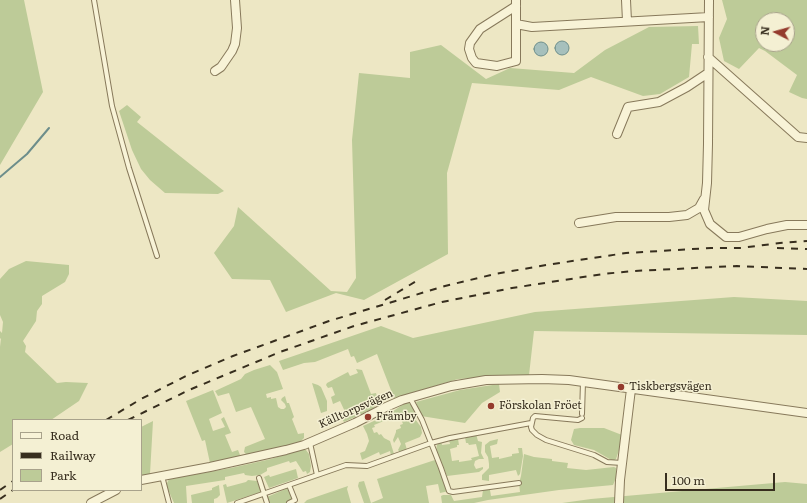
<!DOCTYPE html>
<meta charset="utf-8">
<style>
body{margin:0}
#map{position:relative;width:807px;height:503px;overflow:hidden;background:#ede7c4;font-family:Literata,serif}
canvas{display:block}
.legend{position:absolute;left:12px;top:419px;width:130px;height:72px;box-sizing:border-box;background:#f4f0d3;border:1px solid #a8a28b;margin:0;padding:5px 7px;list-style:none;font-size:12px;color:#372e1e}
.legend li{display:flex;align-items:center;gap:8px;height:20px}
.legend b{width:20px;border:1px solid #a8a28b}
.north{position:absolute;left:755px;top:12px;width:40px;height:40px;box-sizing:border-box;background:#f4f0d3;border:1px solid #a8a28b;border-radius:50%;rotate:276deg;font-size:11px;font-weight:700;line-height:16px;text-align:center;color:#372e1e}
.north::after{content:'';display:block;margin:auto;width:14px;height:18px;background:#943b2d;clip-path:polygon(50% 0,100% 100%,50% 72%,0 100%)}
.scale{position:absolute;left:665px;top:473px;width:110px;height:18px;box-sizing:border-box;border:2px solid #372e1e;border-top:0;padding-left:5px;font-size:12px;line-height:14px;white-space:nowrap;color:#372e1e;-webkit-text-stroke:3px #f4f0d3;paint-order:stroke}
</style>
<div id="map">
<canvas width="807" height="503"></canvas>
<ul class="legend">
<li><b style="height:5px;background:#f8f3d7"></b>Road</li>
<li><b style="height:5px;background:#372e1e"></b>Railway</li>
<li><b style="height:11px;background:#bdcb98"></b>Park</li>
</ul>
<div class="north">N</div>
<div class="scale">100 m</div>
</div>
<script>
const c = document.querySelector('canvas').getContext('2d');
c.lineJoin = 'round';
function fillPath(path, color) { c.fillStyle = color; c.fill(path, 'evenodd'); }
const poly = rows => new Path2D(rows.map(r => 'M' + r).join(''));
function strokePath(path, color, width, dash) { c.strokeStyle = color; c.lineWidth = width; c.lineCap = dash ? 'butt' : 'round'; c.setLineDash(dash || []); c.stroke(path); }
function drawText(font, color, halo, rows, align = 'center') {
  c.font = font + ' Literata,serif'; c.lineWidth = 3; c.setLineDash([]); c.textBaseline = 'middle'; c.strokeStyle = halo; c.fillStyle = color; for (const [text, x, y, turn = 0] of rows) {
    c.save(); c.translate(x, y); c.rotate((+turn || 0) * Math.PI / 180); c.textAlign = isNaN(turn) ? turn : align; if (halo) c.strokeText(text, 0, 0); c.fillText(text, 0, 0); c.restore();
  }
}
const green = poly([
 [0,0,24,0,43,92,0,165],
 [722,0,807,0,807,99,802,98,789,92,797,75,765,51,759,48,739,69,724,61,719,38,727,19],
 [763,20,787,20,787,44,763,44],
 [698,26,699,44,692,44,689,77,660,94,643,96,591,77,559,90,472,83,447,173,448,254,364,300,336,293,286,312,270,280,232,279,214,253,234,226,238,207,331,291,347,292,356,278,352,140,359,73,410,78,410,52,441,45,486,79,510,68,574,73,605,50,649,27],
 [127,105,141,117,137,122,224,191,218,194,165,193,150,180,141,169,132,150,119,111],
 [26,261,69,265,69,274,65,282,42,296,42,304,37,311,36,321,23,341,26,346,25,352,57,383,66,382,88,383,79,401,51,420,13,420,13,444,0,452,0,347,1,338,0,339,0,331,2,333,3,322,0,315,0,279,9,269],
 [734,297,807,301,807,335,534,331,529,375,458,379,394,398,377,354,357,363,354,356,351,357,348,349,315,362,304,363,283,370,279,361,381,326,413,338,535,312],
 [270,365,277,372,283,389,266,394,267,398,271,397,271,399,276,398,278,407,281,409,284,409,286,407,285,404,281,400,282,398,285,396,287,403,289,403,294,417,292,419,298,434,304,433,304,438,300,442,247,455,244,452,245,447,265,439,251,407,236,412,229,393,218,396,215,391,241,379,245,374,254,370],
 [356,369,362,370,371,394,376,393,377,397,375,400,376,404,373,409,344,422,342,419,347,416,340,401,333,404,331,397,335,395,332,387,328,388,326,385,327,383,348,372,350,376,358,373],
 [312,383,318,385,321,387,327,401,327,411,321,413],
 [499,384,500,392,482,403,465,423,421,416,416,402,460,390],
 [213,390,222,413,209,419,213,431,225,427,221,419,224,417,231,433,225,435,232,452,238,450,240,455,237,458,210,463,205,440,202,441,186,401],
 [405,403,409,403,414,408,416,413,415,419,421,427,422,433,420,437,405,443,407,450,400,452,398,450,401,444,398,437,394,443,393,440,396,432,396,430,401,428,400,425,403,424,401,419,398,420,396,416,374,425,375,427,372,428,374,433,377,432,379,435,381,434,384,438,390,441,394,454,391,455,390,451,380,455,379,452,362,460,360,453,365,451,369,441,367,434,363,426,389,414],
 [153,421,150,474,141,476,141,427],
 [580,428,604,428,622,435,620,447,616,459,613,461,594,450,574,445,571,440,574,429],
 [476,434,478,441,482,442,481,453,484,459,479,459,475,461,474,465,476,469,483,467,483,469,479,472,447,476,436,450,437,445,441,441,442,445,450,444,449,440,458,439,459,445,457,445,457,447,450,449,452,461,459,460,459,462,472,460,471,458,479,456,476,444,469,445,468,443,466,443,465,437],
 [498,439,497,444,490,446,492,458,499,457,499,459,512,456,512,454,519,453,518,448,522,448,523,456,520,474,518,476,516,470,489,475,489,481,482,480,482,475,489,468,489,464,488,457,485,452,485,445,490,441],
 [302,449,306,450,309,454,311,466,310,472,307,474,306,471,303,472,296,461,290,463,289,461,267,468,267,471,260,475,252,476,245,475,244,473,225,477,225,480,186,486,187,503,174,503,166,485,169,479,231,468,271,459],
 [524,454,534,457,552,459,552,461,568,463,567,468,586,470,614,467,616,468,616,478,613,485,559,490,488,500,474,503,442,503,441,496,443,495,451,495,454,501,482,497,483,490,490,490,491,496,520,492,519,483,521,476],
 [438,459,449,491,440,493,438,484,426,486,429,503,364,503,358,486,359,482,364,481,371,503,383,498,377,479],
 [296,469,298,478,269,488,264,477,269,475,270,477],
 [248,480,257,481,261,492,227,503,223,485,226,484,227,487,246,482],
 [785,482,807,484,807,503,562,503,591,499],
 [219,485,220,495,217,498,214,499,214,503,192,503,191,495,212,490,212,488],
 [348,486,347,489,351,503,304,503,307,500],
 [288,488,292,500,287,503,269,503,267,497]
]);
const water = poly([
 '555 48a7 7 0 1 1 14 0a7 7 0 1 1-14 0Z',
 '534 49a7 7 0 1 1 14 0a7 7 0 1 1-14 0Z'
]);
const stream = poly([
 [0,177,27,154,49,128]
]);
const lane = poly([
 [94,0,112,106,129,168,157,256],
 [410,398,422,420,441,468,449,491,453,492,519,483],
 [582,414,583,382],
 [582,418,578,420,535,416,533,418,531,427,532,430,537,435,546,440,594,455,607,462,622,463],
 [310,443,317,475],
 [162,476,169,503],
 [259,478,267,503],
 [237,503,346,465,367,466,431,443,450,438,531,423],
 [289,503,295,500,289,485]
]);
const street = poly([
 [626,0,627,21],
 [709,0,708,144,707,183,704,210,710,224,726,237,739,237,767,229,787,225,807,225],
 [516,6,480,29,470,43,469,49,472,58,476,63,497,66,516,61,516,0],
 [516,24,532,27,709,17],
 [708,57,798,137,807,138],
 [215,71,221,67,232,51,235,44,237,28,235,0],
 [617,134,628,107,659,102,687,87,708,73],
 [579,223,616,217,669,217,687,215,699,208,704,199],
 [141,480,210,467,286,450,304,445,355,423,386,407,402,400,451,386,486,380,542,379,569,380,807,413],
 [91,503,116,490],
 [619,503,620,480,631,389]
]);
const rail = poly([
 [777,248,807,249],
 [385,300,418,280],
 [106,420,141,399,186,376,233,356,329,321,445,286,495,274,546,265,626,253,711,248,740,248,780,243,807,241],
 [128,420,189,390,280,352,354,326,442,302,512,288,603,274,633,271,737,266,807,269],
 [0,490,13,481],
 [0,499,13,490]
]);
const markers = [
 [621,387,4,"#943b2d"],
 [491,406,4,"#943b2d"],
 [368,417,4,"#943b2d"]
];
const poiNames = [
 ["Tiskbergsvägen",629,387],
 ["Förskolan Fröet",499,406],
 ["Främby",376,417]
];
const streetNames = [
 ["Källtorpsvägen",356,409,-24]
];
fillPath(green, '#bdcb98');
fillPath(water, '#a6c0bc');
strokePath(water, '#6d8e8b', 1);
strokePath(stream, '#6d8e8b', 2);
strokePath(lane, '#87795b', 6);
strokePath(street, '#87795b', 10);
strokePath(lane, '#f8f3d7', 4);
strokePath(street, '#f8f3d7', 8);
strokePath(rail, '#372e1e', 2, [7, 7]);
for (const [x, y, r, color] of markers) { const dot = new Path2D(); dot.arc(x, y, r, 0, 2 * Math.PI); c.fillStyle = color; c.fill(dot); strokePath(dot, '#f4f0d3', 1.5); }
drawText('11px', '#372e1e', '#f4f0d3', poiNames, 'left');
drawText('11px', '#372e1e', '#f4f0d3', streetNames);
</script>
